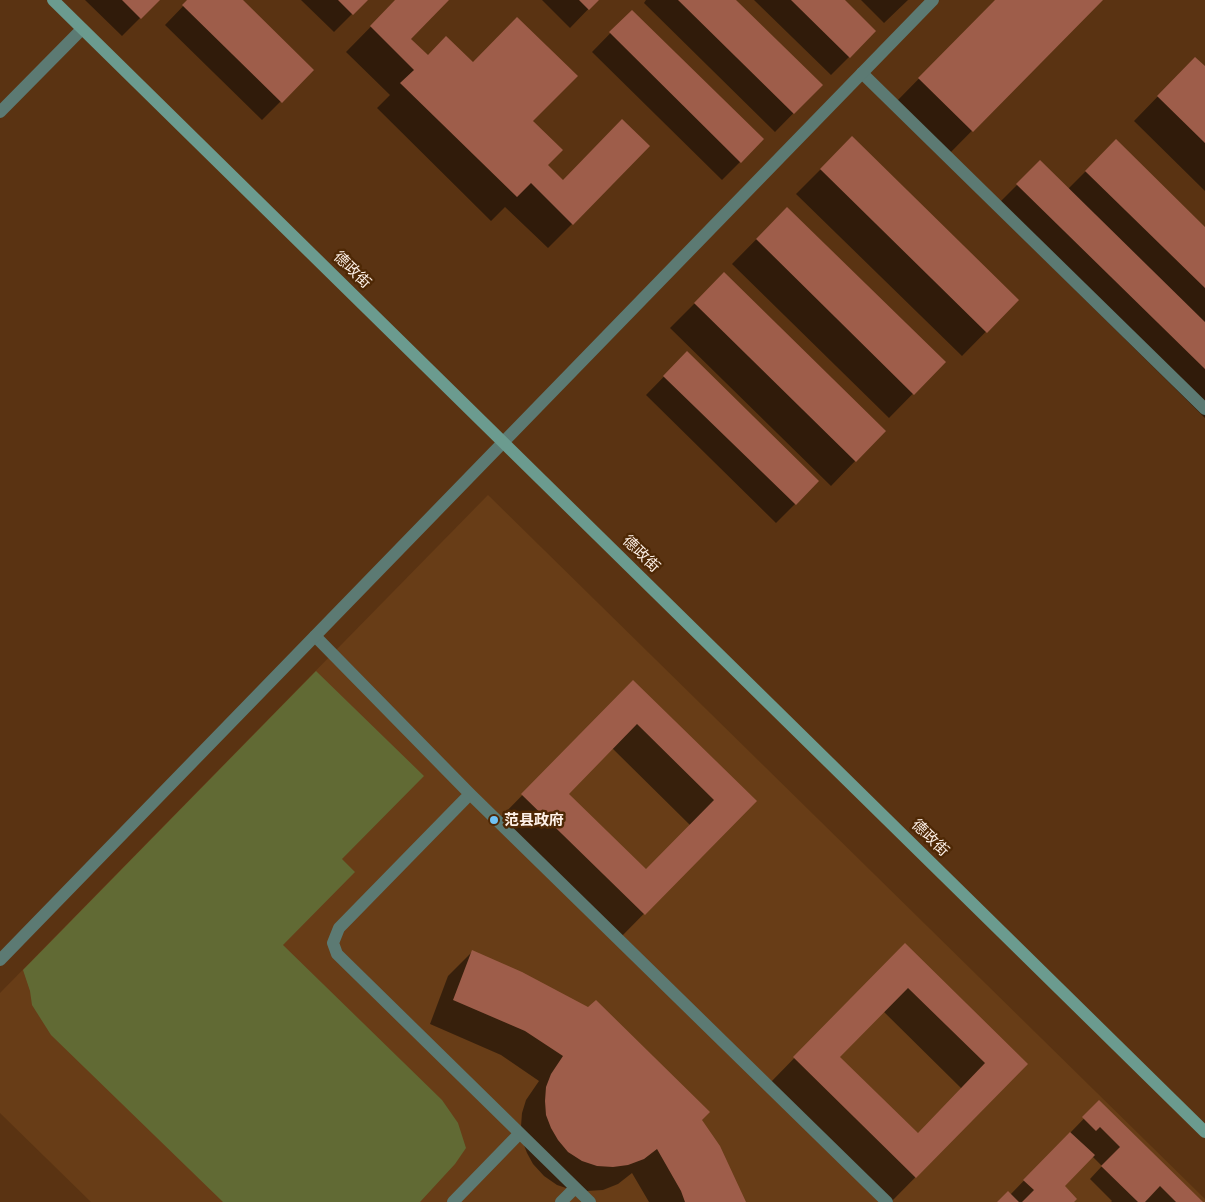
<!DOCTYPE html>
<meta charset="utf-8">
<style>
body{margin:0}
canvas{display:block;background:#5a3312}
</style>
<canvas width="1205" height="1202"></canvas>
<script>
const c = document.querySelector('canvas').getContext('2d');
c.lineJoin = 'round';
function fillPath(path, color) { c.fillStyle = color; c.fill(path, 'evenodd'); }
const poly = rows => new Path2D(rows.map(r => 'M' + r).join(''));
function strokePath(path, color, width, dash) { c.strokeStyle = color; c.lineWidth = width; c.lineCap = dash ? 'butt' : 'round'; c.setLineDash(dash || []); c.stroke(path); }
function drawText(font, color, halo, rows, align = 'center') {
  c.font = font + ' Quicksand,"Noto Sans SC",sans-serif'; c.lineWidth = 5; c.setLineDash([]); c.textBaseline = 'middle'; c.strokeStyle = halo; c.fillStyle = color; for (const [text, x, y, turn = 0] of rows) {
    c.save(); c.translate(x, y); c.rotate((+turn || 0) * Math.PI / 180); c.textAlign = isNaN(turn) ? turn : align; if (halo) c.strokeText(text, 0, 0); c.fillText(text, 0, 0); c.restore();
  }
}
const built = poly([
 [488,495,1205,1199,1205,1202,91,1202,0,1113,0,993]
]);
const green = poly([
 [316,671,424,776,342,859,355,872,283,945,442,1100,458,1123,466,1148,455,1164,420,1202,223,1202,51,1035,32,1005,30,991,23,970]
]);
const shadow = poly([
 [85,0,158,0,122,36],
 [189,0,241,0,312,70,262,120,165,25],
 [301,0,366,0,334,32],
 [397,0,448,0,410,39,428,56,532,121,546,165,562,181,572,224,548,248,505,207,491,221,377,108,390,95,346,52],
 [542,0,597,0,570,28],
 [646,0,734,0,821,85,775,132,644,3],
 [754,0,843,0,875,31,831,75],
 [861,0,908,0,884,23],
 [996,0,1101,0,948,155,895,103],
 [632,11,763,139,722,180,592,52],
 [1195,58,1205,68,1205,191,1134,121],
 [852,138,1017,300,962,356,796,194],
 [1116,141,1205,229,1205,418,993,209,1040,162,1068,189],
 [787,208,944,362,889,418,732,264],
 [724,274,884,431,831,486,670,328],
 [687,353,818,481,776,523,646,395],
 [633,682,755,801,619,939,498,820],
 [612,748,691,826,646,871,567,794],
 [473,951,700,1120,745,1202,649,1202,632,1173,618,1184,603,1190,587,1191,572,1190,557,1185,544,1176,533,1164,527,1153,522,1140,521,1126,522,1113,526,1100,539,1081,501,1055,430,1024,448,976],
 [881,969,1027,1064,891,1202,770,1083],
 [883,1011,962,1089,918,1134,839,1057],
 [1100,1102,1202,1202,1111,1202,1112,1201,1090,1179,1102,1166,1092,1156,1063,1186,1072,1202,999,1202,1010,1195]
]);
const building = poly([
 [122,0,160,0,141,19],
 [187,0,243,0,314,70,282,103,182,5],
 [338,0,368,0,353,15],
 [395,0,449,0,411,39,428,55,446,36,473,62,517,17,578,76,533,121,563,150,548,165,563,180,622,119,650,146,573,225,531,183,517,197,400,83,414,70,370,26],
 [579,0,599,0,589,10],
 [678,0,736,0,823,85,794,114],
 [791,0,845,0,876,31,850,58],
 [995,0,1103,0,973,132,918,78],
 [632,10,764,139,741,163,609,32],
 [1195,57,1205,66,1205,143,1157,96],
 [852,136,1019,300,987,333,820,169],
 [1116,139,1205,227,1205,288,1085,171],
 [1040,160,1205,322,1205,369,1016,184],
 [787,207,946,362,914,395,756,239],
 [724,272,886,431,856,462,694,303],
 [687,351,819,481,796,505,663,376],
 [633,680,757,801,645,915,521,794],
 [637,724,714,800,646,869,569,794],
 [905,943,1028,1064,916,1178,793,1057],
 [908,988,985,1063,918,1133,840,1057],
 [472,950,522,972,588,1007,596,1000,710,1112,702,1120,720,1146,746,1202,685,1202,681,1191,657,1149,644,1159,628,1165,613,1167,597,1166,582,1161,568,1152,558,1140,551,1128,546,1115,545,1101,546,1087,551,1074,563,1056,525,1031,453,1000],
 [1099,1100,1203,1202,1176,1202,1160,1186,1145,1202,1138,1202,1101,1166,1120,1147,1100,1127,1096,1131,1082,1117],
 [1070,1132,1095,1155,1065,1186,1077,1199,1074,1202,1022,1202,1034,1190,1023,1180],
 [1008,1191,1019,1202,997,1202]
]);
const lane = poly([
 [862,73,1205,409],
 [0,112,82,29],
 [315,636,470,794,887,1202],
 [470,794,339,928,333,943,337,954,590,1202],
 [453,1202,519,1134],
 [561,1202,575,1188]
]);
const street = poly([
 [0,960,933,0]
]);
const secondary = poly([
 [53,0,1205,1132]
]);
const markers = [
 [494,820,5,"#70c2f4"]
];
const streetNames = [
 ["德政街",352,270,44],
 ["德政街",641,554,44],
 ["德政街",930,838,44]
];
const poiNames = [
 ["范县政府",504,820]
];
fillPath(built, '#683d17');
fillPath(green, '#616a34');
fillPath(shadow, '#0007');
fillPath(building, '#9e5d4a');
strokePath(lane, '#5c7a73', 12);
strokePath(street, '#5c7a73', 12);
strokePath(secondary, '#6b9b8f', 12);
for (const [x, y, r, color] of markers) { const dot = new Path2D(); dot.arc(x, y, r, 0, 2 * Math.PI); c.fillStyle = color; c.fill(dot); strokePath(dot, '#4e2805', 2); }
drawText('15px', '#fef1e8', '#4e2805', streetNames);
drawText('bold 15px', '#fef1e8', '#4e2805', poiNames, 'left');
</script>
